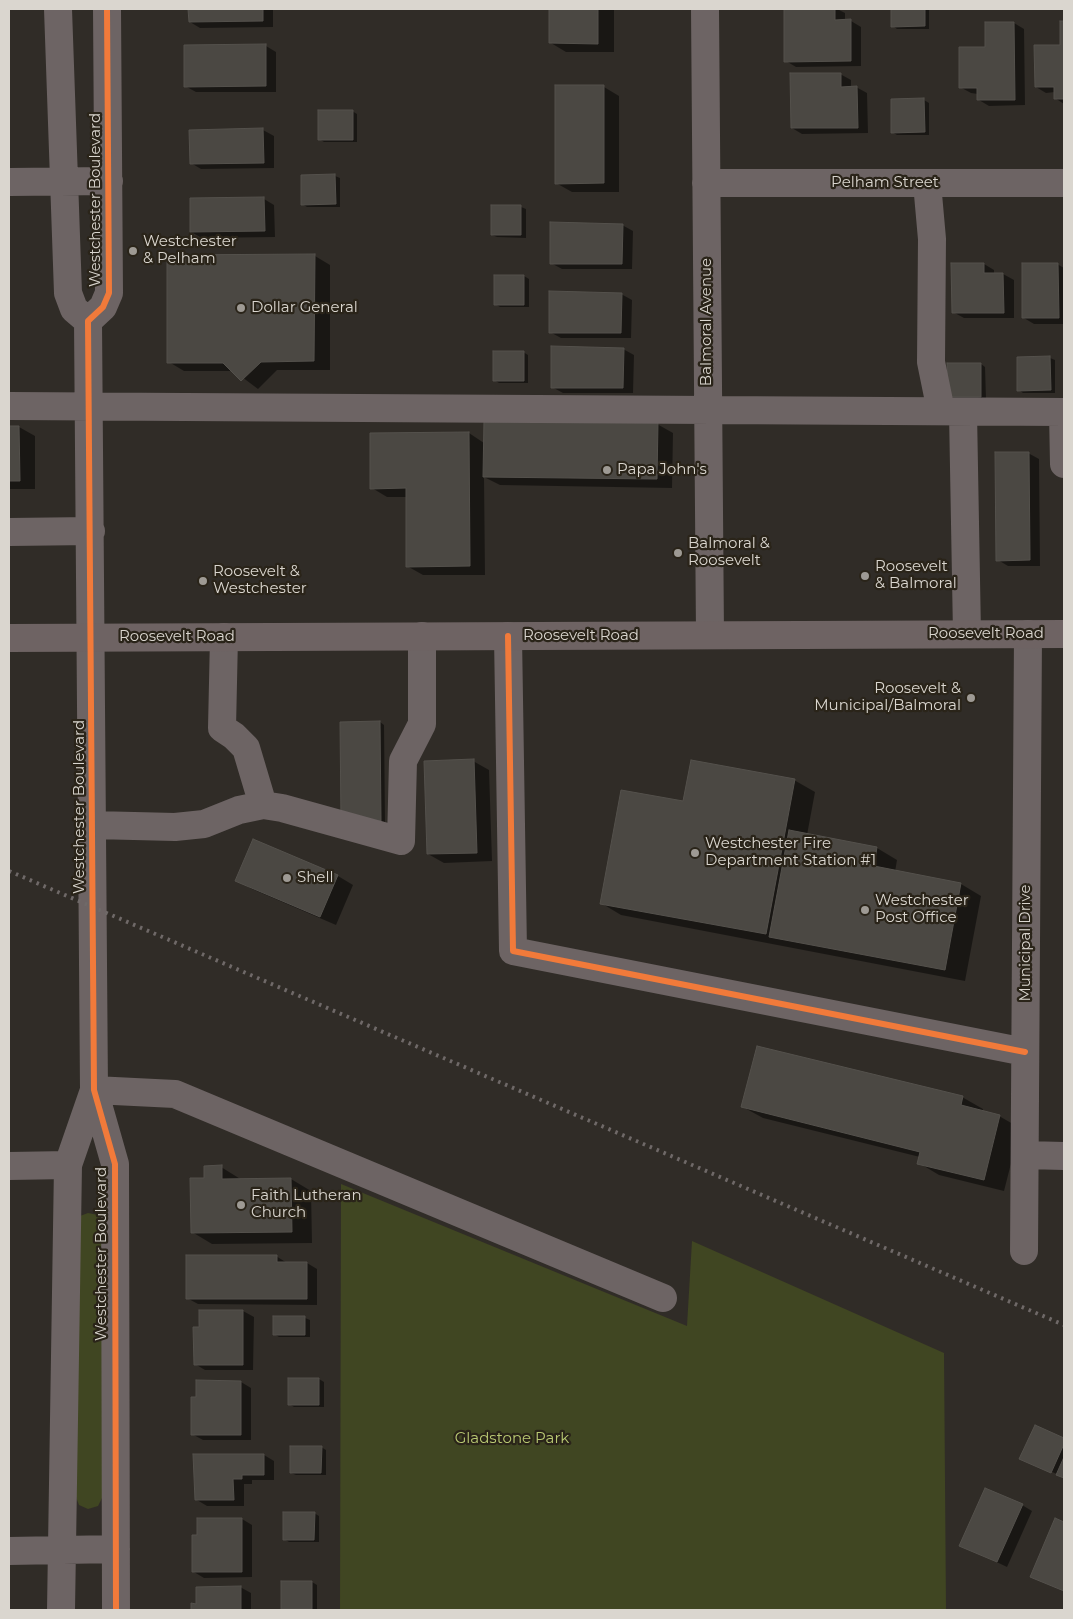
<!DOCTYPE html>
<style>
body{margin:0}
#map{position:relative;width:1073px;height:1619px;overflow:hidden;background:#302c27;font-family:Montserrat,sans-serif}
canvas{display:block}
.frame{position:absolute;inset:0;border:10px solid #dad6cf;pointer-events:none}
</style>
<div id="map">
<canvas width="1073" height="1619"></canvas>
<div class="frame"></div>
</div>
<script>
const c = document.querySelector('canvas').getContext('2d');
c.lineJoin = 'round';
function fillPath(path, color) { c.fillStyle = color; c.fill(path, 'evenodd'); }
const poly = rows => new Path2D(rows.map(r => 'M' + r).join(''));
function strokePath(path, color, width, dash) { c.strokeStyle = color; c.lineWidth = width; c.lineCap = dash ? 'butt' : 'round'; c.setLineDash(dash || []); c.stroke(path); }
function drawText(font, color, halo, rows, align = 'center') {
  c.font = font + ' Montserrat,sans-serif'; c.lineWidth = 4.5; c.setLineDash([]); c.textBaseline = 'middle'; c.strokeStyle = halo; c.fillStyle = color; for (const [text, x, y, turn = 0] of rows) {
    c.save(); c.translate(x, y); c.rotate((+turn || 0) * Math.PI / 180); c.textAlign = isNaN(turn) ? turn : align; if (halo) c.strokeText(text, 0, 0); c.fillText(text, 0, 0); c.restore();
  }
}
const green = poly([
 [341,1184,687,1326,692,1241,944,1353,946,1610,340,1610],
 [88,1213,98,1215,103,1221,102,1498,98,1506,88,1509,79,1505,76,1497,80,1216]
]);
const shadow = poly([
 [190,9,273,9,273,27,200,28,190,22],
 [551,9,614,9,614,52,566,52,551,43],
 [785,9,837,9,845,13,845,21,851,21,861,27,861,66,796,67,786,61],
 [892,9,929,9,929,29,897,29,893,26],
 [1061,22,1064,22,1064,104,1055,98,1055,92,1046,93,1036,87,1062,46],
 [1014,23,1024,29,1025,105,989,106,979,100,978,94,971,93,960,87,986,48],
 [266,46,276,52,276,92,196,92,185,86],
 [840,74,851,80,851,88,856,87,867,93,868,133,802,134,792,128],
 [604,87,619,96,619,192,572,192,556,183],
 [924,100,929,103,929,135,897,135,892,132],
 [352,111,357,114,357,142,324,142,319,139],
 [263,130,274,136,274,168,201,169,191,163,191,131],
 [302,176,335,176,340,178,340,207,307,207,302,204],
 [264,199,274,205,275,237,202,238,191,232],
 [521,207,526,209,526,238,497,237,492,235],
 [622,225,633,231,632,269,562,269,551,263],
 [315,256,330,265,330,370,277,370,258,389,234,371,184,371,169,362],
 [984,264,994,270,994,274,1003,274,1014,280,1014,318,964,318,953,312],
 [1057,264,1064,268,1064,324,1034,324,1024,318],
 [524,276,529,279,529,307,500,307,495,304],
 [621,294,632,300,631,338,561,338,550,332],
 [623,349,634,355,633,393,563,393,552,387],
 [523,352,528,355,528,383,499,383,494,380],
 [1050,358,1055,360,1055,393,1023,393,1019,390],
 [981,364,985,367,986,399,954,399,949,397],
 [657,424,673,433,672,488,500,485,484,477,485,575,423,575,407,566,407,497,387,497,372,488,469,433,484,443],
 [9,427,19,427,35,436,35,489,9,489],
 [1028,453,1039,459,1040,566,1008,566,998,560],
 [380,722,384,725,385,823,347,823],
 [473,761,489,770,492,861,444,863,428,854],
 [794,780,815,792,807,835,877,848,897,860,895,872,961,884,981,896,965,981,621,915,601,903,684,803],
 [253,840,338,876,353,885,336,925,252,889,236,880],
 [962,1097,983,1109,982,1112,999,1116,1020,1128,1004,1191,939,1175,919,1163,920,1157,763,1118,743,1107],
 [221,1167,242,1180,291,1179,311,1191,312,1243,212,1244,192,1232,205,1179],
 [276,1256,287,1263,307,1263,317,1269,317,1305,198,1304,187,1298],
 [200,1311,243,1311,254,1317,253,1370,205,1370,195,1364],
 [305,1318,310,1320,310,1337,279,1337,274,1334],
 [319,1379,324,1382,324,1407,294,1407,289,1404],
 [241,1382,251,1388,251,1440,203,1440,192,1434],
 [1035,1427,1064,1440,1064,1477,1026,1461],
 [321,1447,326,1450,326,1475,296,1475,291,1473],
 [264,1455,274,1461,274,1480,252,1480,252,1484,244,1484,244,1506,207,1506,197,1500],
 [1022,1505,1032,1511,1007,1567,961,1545],
 [314,1513,319,1516,319,1542,289,1542,284,1539],
 [242,1519,252,1525,252,1577,204,1578,194,1572,199,1536],
 [1056,1520,1064,1524,1064,1591,1032,1576],
 [282,1582,312,1582,317,1585,317,1610,286,1610,282,1608],
 [240,1587,251,1593,251,1610,192,1610,192,1605,197,1605]
]);
const building = poly([
 [188,9,263,9,263,21,189,22,188,9],
 [549,9,598,9,598,44,549,43,549,9],
 [784,9,835,9,835,20,851,19,851,61,784,62,784,9],
 [891,9,925,9,925,26,891,27,891,9],
 [1060,21,1064,21,1064,99,1054,99,1054,87,1035,87,1034,45,1060,45,1060,21],
 [985,22,1014,22,1015,100,977,100,977,88,959,88,959,47,985,47,985,22],
 [266,44,266,86,184,87,184,45,266,44],
 [790,73,841,73,841,87,857,86,858,128,791,128,790,73],
 [555,85,604,85,604,183,555,184,555,85],
 [924,98,925,132,891,133,891,99,924,98],
 [318,110,353,110,353,140,318,140,318,110],
 [263,128,264,163,190,164,189,130,263,128],
 [335,174,336,204,301,205,301,175,335,174],
 [264,197,265,231,190,232,190,198,264,197],
 [491,205,521,205,521,235,491,235,491,205],
 [550,222,623,224,622,264,550,264,550,222],
 [315,254,314,361,261,362,241,381,223,363,167,363,167,255,315,254],
 [951,263,984,263,984,273,1003,273,1004,313,952,313,951,263],
 [1022,263,1058,263,1059,318,1022,318,1022,263],
 [494,275,524,275,524,305,494,305,494,275],
 [549,291,622,293,621,333,549,333,549,291],
 [551,346,624,348,623,388,551,388,551,346],
 [493,351,524,351,524,381,493,381,493,351],
 [1050,356,1051,390,1017,391,1017,357,1050,356],
 [947,363,981,363,981,397,948,397,947,363],
 [484,420,658,422,657,479,483,477,484,420],
 [9,426,19,426,20,481,9,481,9,426],
 [469,432,470,566,406,567,406,488,370,489,370,433,469,432],
 [995,452,1029,452,1030,560,996,561,995,452],
 [380,721,381,821,341,821,340,722,380,721],
 [474,759,477,853,427,854,424,761,474,759],
 [691,760,795,779,766,934,600,904,621,790,683,801,691,760],
 [789,830,877,847,874,866,961,883,945,970,769,937,789,830],
 [253,839,338,875,320,917,235,881,253,839],
 [757,1046,963,1096,961,1105,1000,1115,984,1180,917,1164,920,1152,741,1107,757,1046],
 [222,1165,222,1179,291,1178,292,1232,191,1233,190,1178,204,1178,204,1166,222,1165],
 [186,1255,277,1255,277,1262,307,1262,307,1299,186,1299,186,1255],
 [199,1310,243,1310,243,1365,194,1365,193,1327,199,1327,199,1310],
 [273,1316,305,1316,305,1335,273,1335,273,1316],
 [288,1378,319,1378,319,1405,288,1405,288,1378],
 [196,1380,241,1381,241,1435,191,1435,191,1397,196,1397,196,1380],
 [1035,1425,1064,1438,1064,1444,1051,1473,1019,1459,1035,1425],
 [290,1446,322,1446,321,1473,290,1473,290,1446],
 [193,1454,264,1454,264,1475,242,1475,242,1479,233,1479,234,1500,195,1500,193,1454],
 [1064,1457,1064,1478,1056,1475,1064,1457],
 [985,1488,1023,1504,997,1562,959,1546,985,1488],
 [283,1512,315,1512,314,1540,283,1540,283,1512],
 [197,1518,242,1518,242,1572,192,1572,192,1535,197,1535,197,1518],
 [1055,1518,1064,1522,1064,1591,1030,1577,1055,1518],
 [281,1581,312,1581,312,1609,281,1609,281,1581],
 [241,1586,241,1610,191,1610,191,1603,196,1604,196,1587,241,1586]
]);
const minor = poly([
 [58,9,68,293,74,309,88,321],
 [107,9,109,293,103,307,88,321,94,1090,115,1164,116,1610],
 [705,9,710,635],
 [9,182,109,181],
 [706,183,1064,183],
 [927,183,932,239,931,362,941,411],
 [9,406,1064,412],
 [963,412,967,634],
 [1063,412,1064,464],
 [9,532,91,531],
 [508,636,513,951,1025,1052],
 [224,637,222,728,234,736,246,748,263,805],
 [93,825,175,827,204,824,239,810,263,805,282,808,401,841,403,761,422,724,422,636],
 [94,1090,175,1094,663,1298],
 [1025,1155,1064,1156],
 [9,1166,68,1165],
 [1024,1251,1028,634],
 [9,1551,116,1549],
 [61,1610,68,1165,94,1090]
]);
const major = poly([
 [9,638,1064,634]
]);
const rail = poly([
 [9,871,1064,1325]
]);
const cycleway = poly([
 [107,9,109,293,103,307,88,321,94,1090,115,1164,116,1610],
 [508,636,513,951,1025,1052]
]);
const markers = [
 [133,251,5,"#9e9a94"],
 [241,308,5,"#9e9a94"],
 [607,470,5,"#9e9a94"],
 [678,553,5,"#9e9a94"],
 [865,576,5,"#9e9a94"],
 [203,581,5,"#9e9a94"],
 [971,698,5,"#9e9a94"],
 [695,853,5,"#9e9a94"],
 [287,878,5,"#9e9a94"],
 [865,910,5,"#9e9a94"],
 [241,1205,5,"#9e9a94"]
];
const streetNames = [
 ["Pelham Street",885,183],
 ["Westchester Boulevard",96,200,-90],
 ["Balmoral Avenue",707,322,-90],
 ["Roosevelt Road",986,634],
 ["Roosevelt Road",581,636],
 ["Roosevelt Road",177,637],
 ["Westchester Boulevard",80,807,-90],
 ["Municipal Drive",1026,943,-90],
 ["Westchester Boulevard",102,1254,-90]
];
const poiNames = [
 ["Westchester",143,242],
 ["& Pelham",143,259],
 ["Dollar General",251,308],
 ["Papa John's",617,470],
 ["Balmoral &",688,544],
 ["Roosevelt",688,561],
 ["Roosevelt",875,567],
 ["& Balmoral",875,584],
 ["Roosevelt &",213,572],
 ["Westchester",213,589],
 ["Roosevelt &",961,689,"right"],
 ["Municipal/Balmoral",961,706,"right"],
 ["Westchester Fire",705,844],
 ["Department Station #1",705,861],
 ["Shell",297,878],
 ["Westchester",875,901],
 ["Post Office",875,918],
 ["Faith Lutheran",251,1196],
 ["Church",251,1213]
];
const parkNames = [
 ["Gladstone Park",512,1439]
];
fillPath(green, '#404622');
fillPath(shadow, '#0007');
fillPath(building, '#4b4843');
strokePath(building, '#54514c', 1);
strokePath(minor, '#6d6464', 28);
strokePath(major, '#6e6363', 28);
strokePath(rail, '#6f6968', 4, [2.5, 5]);
strokePath(cycleway, '#f17a3a', 6);
for (const [x, y, r, color] of markers) { const dot = new Path2D(); dot.arc(x, y, r, 0, 2 * Math.PI); c.fillStyle = color; c.fill(dot); strokePath(dot, '#2a2419', 2); }
drawText('15px', '#dad6cf', '#2a2419', streetNames);
drawText('15px', '#dad6cf', '#2a2419', poiNames, 'left');
drawText('15px', '#baca73', '#2a2419', parkNames);
</script>
